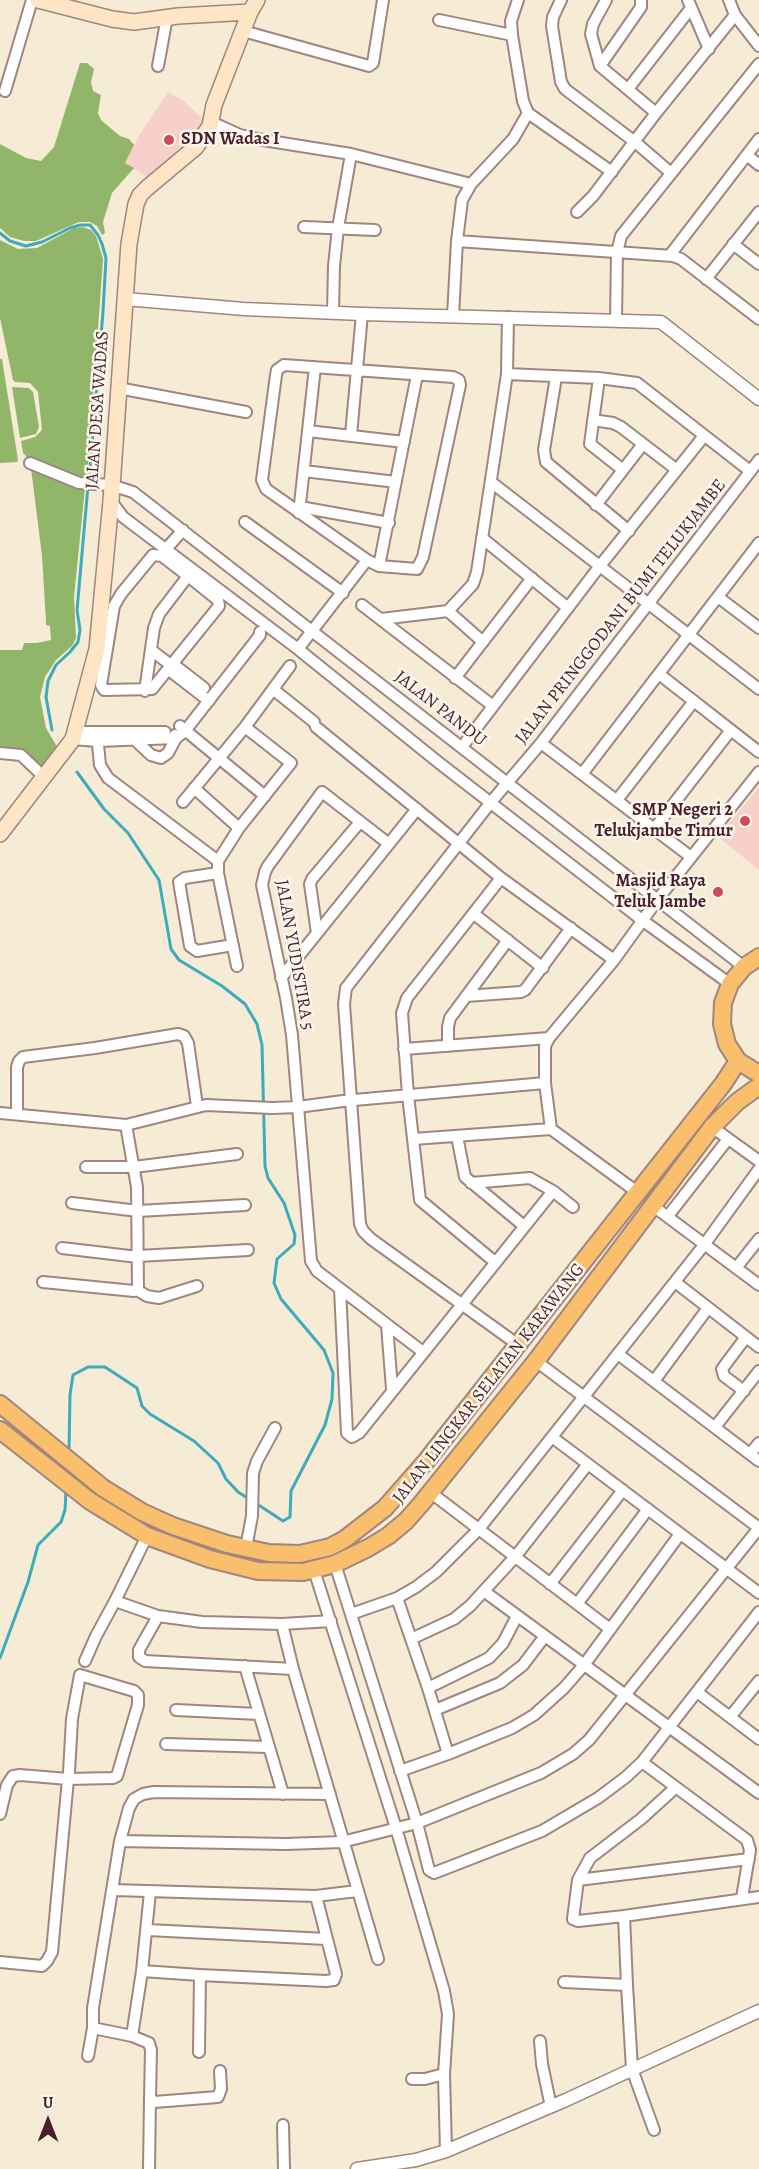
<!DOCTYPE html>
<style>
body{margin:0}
#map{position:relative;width:759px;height:2169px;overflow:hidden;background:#f6ebd5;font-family:Alegreya,serif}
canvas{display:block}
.north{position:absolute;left:18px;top:2091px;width:60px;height:60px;-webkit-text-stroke:4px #fbf7ec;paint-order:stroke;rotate:0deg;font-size:16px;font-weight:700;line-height:24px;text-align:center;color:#4a1f2b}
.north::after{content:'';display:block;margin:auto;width:21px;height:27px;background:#4a1f2b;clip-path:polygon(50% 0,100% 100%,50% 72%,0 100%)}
</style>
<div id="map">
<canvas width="759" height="2169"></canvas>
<div class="north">U</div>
</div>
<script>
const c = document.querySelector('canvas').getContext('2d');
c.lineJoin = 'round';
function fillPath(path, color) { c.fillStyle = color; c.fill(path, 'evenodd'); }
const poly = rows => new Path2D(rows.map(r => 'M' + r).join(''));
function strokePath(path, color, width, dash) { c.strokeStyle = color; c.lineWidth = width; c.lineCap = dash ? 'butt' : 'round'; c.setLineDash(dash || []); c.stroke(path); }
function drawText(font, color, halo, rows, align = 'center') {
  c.font = font + ' Alegreya,serif'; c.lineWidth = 5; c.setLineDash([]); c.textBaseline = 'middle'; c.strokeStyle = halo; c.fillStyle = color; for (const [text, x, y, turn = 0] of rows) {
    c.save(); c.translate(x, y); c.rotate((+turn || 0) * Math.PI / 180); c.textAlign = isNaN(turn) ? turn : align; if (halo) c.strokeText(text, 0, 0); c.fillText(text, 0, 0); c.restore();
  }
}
const built = poly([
 [168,92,184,101,210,126,155,182,125,163,140,134],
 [759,787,759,870,718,837]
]);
const forest = poly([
 [80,63,87,63,94,69,91,82,93,91,101,95,98,113,101,120,120,136,129,139,134,145,125,163,134,168,112,193,103,222,105,233,102,235,97,226,90,222,79,222,36,241,24,241,10,237,0,228,0,144,26,158,41,161,54,147],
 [83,227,91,230,96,236,103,259,87,481,29,459,23,453,21,441,35,437,42,430,38,392,30,383,15,382,13,380,0,318,0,240,18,249,37,248,74,228],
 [0,359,2,359,18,460,17,462,0,463],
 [12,387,29,388,33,392,39,427,36,434,20,438],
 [31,468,85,488,74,597,76,638,72,646,56,660,45,677,40,697,46,728,59,750,43,769,27,752,0,746,0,650,22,650,24,643,37,643,51,640,50,626,46,625,46,621,42,556]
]);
const stream = poly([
 [0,233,10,241,26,246,42,242,70,228,80,225,90,225,98,235,102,244,106,258,103,312,89,480],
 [52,730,46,697,48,681,56,665,70,652,78,642,80,630,77,610,88,486],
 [77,772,104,809,128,833,159,880,171,949,179,960,222,986,245,1004,257,1024,262,1045,265,1166,268,1178,284,1203,295,1235,294,1244,277,1259,274,1283,281,1299,324,1350,333,1373,332,1399,325,1425,291,1491,290,1517,283,1521,254,1502],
 [69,1451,70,1395,73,1375,88,1367,105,1367,137,1388,142,1406,150,1414,194,1441,218,1463,226,1479,238,1492,249,1499],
 [0,1658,28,1582,38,1545,61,1522,65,1510,66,1491]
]);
const minor = poly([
 [518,0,511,21,512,35,523,101,528,113,612,172],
 [561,0,553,17,552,26,561,82,565,89,635,142,671,173],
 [606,0,593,24,591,34,600,66,656,113],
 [688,0,709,49],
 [729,0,735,15,759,46],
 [439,20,512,35],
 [243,31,369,66,373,63,383,0],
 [158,66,167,17],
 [600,66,641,7,641,0],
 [628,89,691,8],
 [5,91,32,0],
 [210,126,218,125,240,135,263,140,351,154,471,184],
 [747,155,759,165],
 [577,212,593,196,656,113,735,15],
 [304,227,375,230],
 [457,241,673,256,681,259,759,319],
 [733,244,759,264],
 [670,255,759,139],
 [706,279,759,212],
 [333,312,334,266,338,228,351,154],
 [453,316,457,241,462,200,471,184,513,139,528,113],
 [616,320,617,253,621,236,759,64],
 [284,365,453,377,459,380,460,385,423,557,417,569,379,566,367,560,266,489,262,480,276,375,277,370,284,365],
 [507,374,599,378,637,383,750,471],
 [556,377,544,450,546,462,629,531],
 [599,378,590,444,623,470],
 [118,388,246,412],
 [593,420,613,423,621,427,677,470],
 [308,431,404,442],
 [351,435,362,314],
 [30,463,79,483,111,485,133,492,744,967],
 [304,471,396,482],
 [491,482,759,689],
 [111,501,123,517,298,649,438,762,642,920,730,984],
 [596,505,643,444],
 [300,507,389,523],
 [299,513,315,367],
 [245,522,343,593],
 [482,538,568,608],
 [166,549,183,530],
 [153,555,162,556,188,576,218,600,219,606,152,689,104,690,101,685,114,606,121,594,153,555],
 [379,566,417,375],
 [718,597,759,628],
 [362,605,493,706],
 [448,611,483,642],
 [381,619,448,611,473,584,477,572,507,374,508,317],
 [298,649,367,560],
 [151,650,172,666],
 [173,664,204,688],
 [169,670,209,701],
 [659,674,759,752],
 [455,678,532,578],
 [274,690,314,722],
 [145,691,154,628,159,614,188,576],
 [180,726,265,796],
 [316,727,501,878,614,960],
 [76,732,165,732],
 [97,734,100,765,108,778,218,861],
 [137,737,135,740,151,755,161,758,168,753,176,738,175,735],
 [73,739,97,741,176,738,185,731,260,635,260,632],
 [541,743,691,857],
 [462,747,599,567,704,436],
 [0,753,21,755,44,777],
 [582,774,759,543],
 [194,788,239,828],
 [617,800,694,701],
 [183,802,245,727,290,666],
 [654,829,731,730],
 [389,844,322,792,268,866,265,872,262,885,286,998,292,1035,311,1261,317,1271,423,1352],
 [218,873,185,878,179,882,190,946,197,951,233,945],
 [474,914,543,968],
 [317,933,310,884,312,879,360,822],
 [237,966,218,873,218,861,239,828,291,763,245,727],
 [281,978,417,809],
 [466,996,521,992,525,990,571,928],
 [448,1046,448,1027,450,1018,508,940],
 [404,1049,549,1038],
 [0,1113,126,1125,206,1105,272,1108,298,1107,343,1101,545,1083],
 [17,1114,17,1067,19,1061,23,1057,95,1048,178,1034,184,1036,188,1043,197,1106],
 [712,1127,759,1161],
 [457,1136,465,1177,524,1226],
 [413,1139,551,1129],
 [86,1167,134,1167,237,1154],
 [471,1183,530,1178,553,1191,573,1207],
 [637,1192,551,1129,545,1083,545,1046,549,1038,614,960,658,899,759,772],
 [72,1203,138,1211,245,1205],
 [653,1206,759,1285],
 [668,1216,728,1139],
 [62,1248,138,1257],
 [138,1256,248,1250],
 [495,1262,420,1200,408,1095,402,1013,407,998,501,878],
 [736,1268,759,1239],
 [43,1282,134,1291,138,1289,137,1187,126,1125],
 [675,1282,759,1347],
 [340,1289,347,1433,352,1437,359,1433,553,1191],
 [137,1290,147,1296,159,1298,197,1286],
 [387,1325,392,1389],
 [517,1344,371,1239,363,1231,360,1224,351,1100,344,1004,346,988,491,802,541,743,759,460],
 [618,1354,759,1461],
 [536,1361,759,1528],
 [654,1381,708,1308],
 [744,1391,724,1376,722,1369,746,1337],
 [715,1427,759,1371],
 [552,1437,759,1593],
 [750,1454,759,1443],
 [430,1492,610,1629],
 [246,1548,252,1516,253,1473,257,1461,275,1428],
 [335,1564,417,1823,429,1870,434,1873,542,1831,598,1798,626,1777,642,1762,759,1612],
 [314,1570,396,1828,444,1991,448,2014,444,2074],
 [550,1584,623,1490],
 [485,1592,759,1793],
 [397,1598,428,1688,448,1754],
 [115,1601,158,1616,202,1622,282,1624,331,1621],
 [577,1604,648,1509],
 [351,1614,397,1598,416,1587,436,1572,479,1529,704,1245,759,1169],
 [158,1616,139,1650,139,1657,145,1661,293,1669],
 [282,1624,293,1669,378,1959],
 [411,1639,454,1619,470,1606,515,1557,588,1464],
 [85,1661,96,1636,115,1601,147,1536],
 [245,1666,283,1794],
 [428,1688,489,1658,503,1643,517,1616],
 [697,1692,759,1739],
 [176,1710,258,1714],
 [435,1710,500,1683,523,1665,545,1636],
 [730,1717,759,1681],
 [166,1744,268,1747],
 [642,1762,747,1840,750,1850,742,1898],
 [400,1771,448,1754,512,1728,534,1715,564,1688,584,1665,680,1534],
 [675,1788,641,1819,590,1858,578,1880,573,1919,578,1921,624,1916,759,1897],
 [0,1814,7,1785,13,1776,20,1775,68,1779,113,1778,117,1776,138,1705,138,1695,134,1691,80,1675,72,1719,69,1772,68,1779,52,1952,47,1961,42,1966,0,1962],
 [120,1841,286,1844,342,1842,417,1823,541,1773,573,1754,589,1740,759,1528],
 [578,1880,749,1859],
 [113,1890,316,1896,357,1891],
 [624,1916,627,1985],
 [148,1930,326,1939],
 [142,1971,200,1975,326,1981,334,1980,336,1974,316,1896],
 [564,1982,627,1985,632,2069,654,2130],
 [132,2036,142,1971,150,1892],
 [540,2041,542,2064,551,2107],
 [199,2052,200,1975],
 [88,2056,93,2028],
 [220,2071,221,2089,218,2097,154,2102,150,2098,151,2050,149,2043,132,2036,93,2028,93,2008,120,1841,129,1808,134,1799,143,1794,154,1792,330,1794],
 [412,2079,425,2079,444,2074,446,2151],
 [283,2125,284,2169],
 [149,2169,150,2098]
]);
const tertiary = poly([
 [125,299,244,309,362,314,661,322,759,399],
 [357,2169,416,2160,446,2151,566,2100,759,2011]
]);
const secondary = poly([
 [38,0,112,19,134,22,178,16,250,12],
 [0,834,73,739,97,649,111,501,129,244,136,204,140,195,147,188,196,147,210,126,214,105,250,12,257,0]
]);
const primary = poly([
 [759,957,744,967,730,984,723,1003,722,1024,727,1044,738,1061,759,1074],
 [0,1404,103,1488,142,1512,173,1526,227,1544,269,1553,300,1554,330,1547,345,1539,385,1508,427,1460,723,1084,738,1061],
 [0,1430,90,1501,147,1536,210,1559,258,1571,303,1572,335,1564,368,1548,388,1536,406,1521,421,1504,536,1361,712,1127,737,1102,759,1086]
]);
const markers = [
 [169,140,6,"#d1495b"],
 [745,821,6,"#d1495b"],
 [718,892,6,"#d1495b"]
];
const poiNames = [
 ["SDN Wadas I",181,140,"left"],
 ["SMP Negeri 2",733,811],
 ["Telukjambe Timur",733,832],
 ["Masjid Raya",706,882],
 ["Teluk Jambe",706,903]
];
const streetNames = [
 ["JALAN DESA WADAS",98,410,-86],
 ["JALAN PRINGGODANI BUMI TELUKJAMBE",621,612,-52],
 ["JALAN PANDU",440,709,38],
 ["JALAN YUDISTIRA 5",294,955,80],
 ["JALAN LINGKAR SELATAN KARAWANG",489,1384,-52]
];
fillPath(built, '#f7d0c9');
fillPath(forest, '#91b66a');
strokePath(stream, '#3eaabe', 3);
strokePath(minor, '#a08580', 14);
strokePath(tertiary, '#a08580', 15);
strokePath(secondary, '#a08580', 18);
strokePath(primary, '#a08580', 20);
strokePath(minor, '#fff', 10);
strokePath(tertiary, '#fff', 12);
strokePath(secondary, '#fde5c5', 15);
strokePath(primary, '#f9bf6d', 16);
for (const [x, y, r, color] of markers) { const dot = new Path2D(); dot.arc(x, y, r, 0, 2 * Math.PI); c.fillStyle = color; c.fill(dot); strokePath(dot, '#fbf7ec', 2); }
drawText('bold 18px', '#4a1f2b', '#fbf7ec', poiNames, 'right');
drawText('18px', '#4a1f2b', '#fbf7ec', streetNames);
</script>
